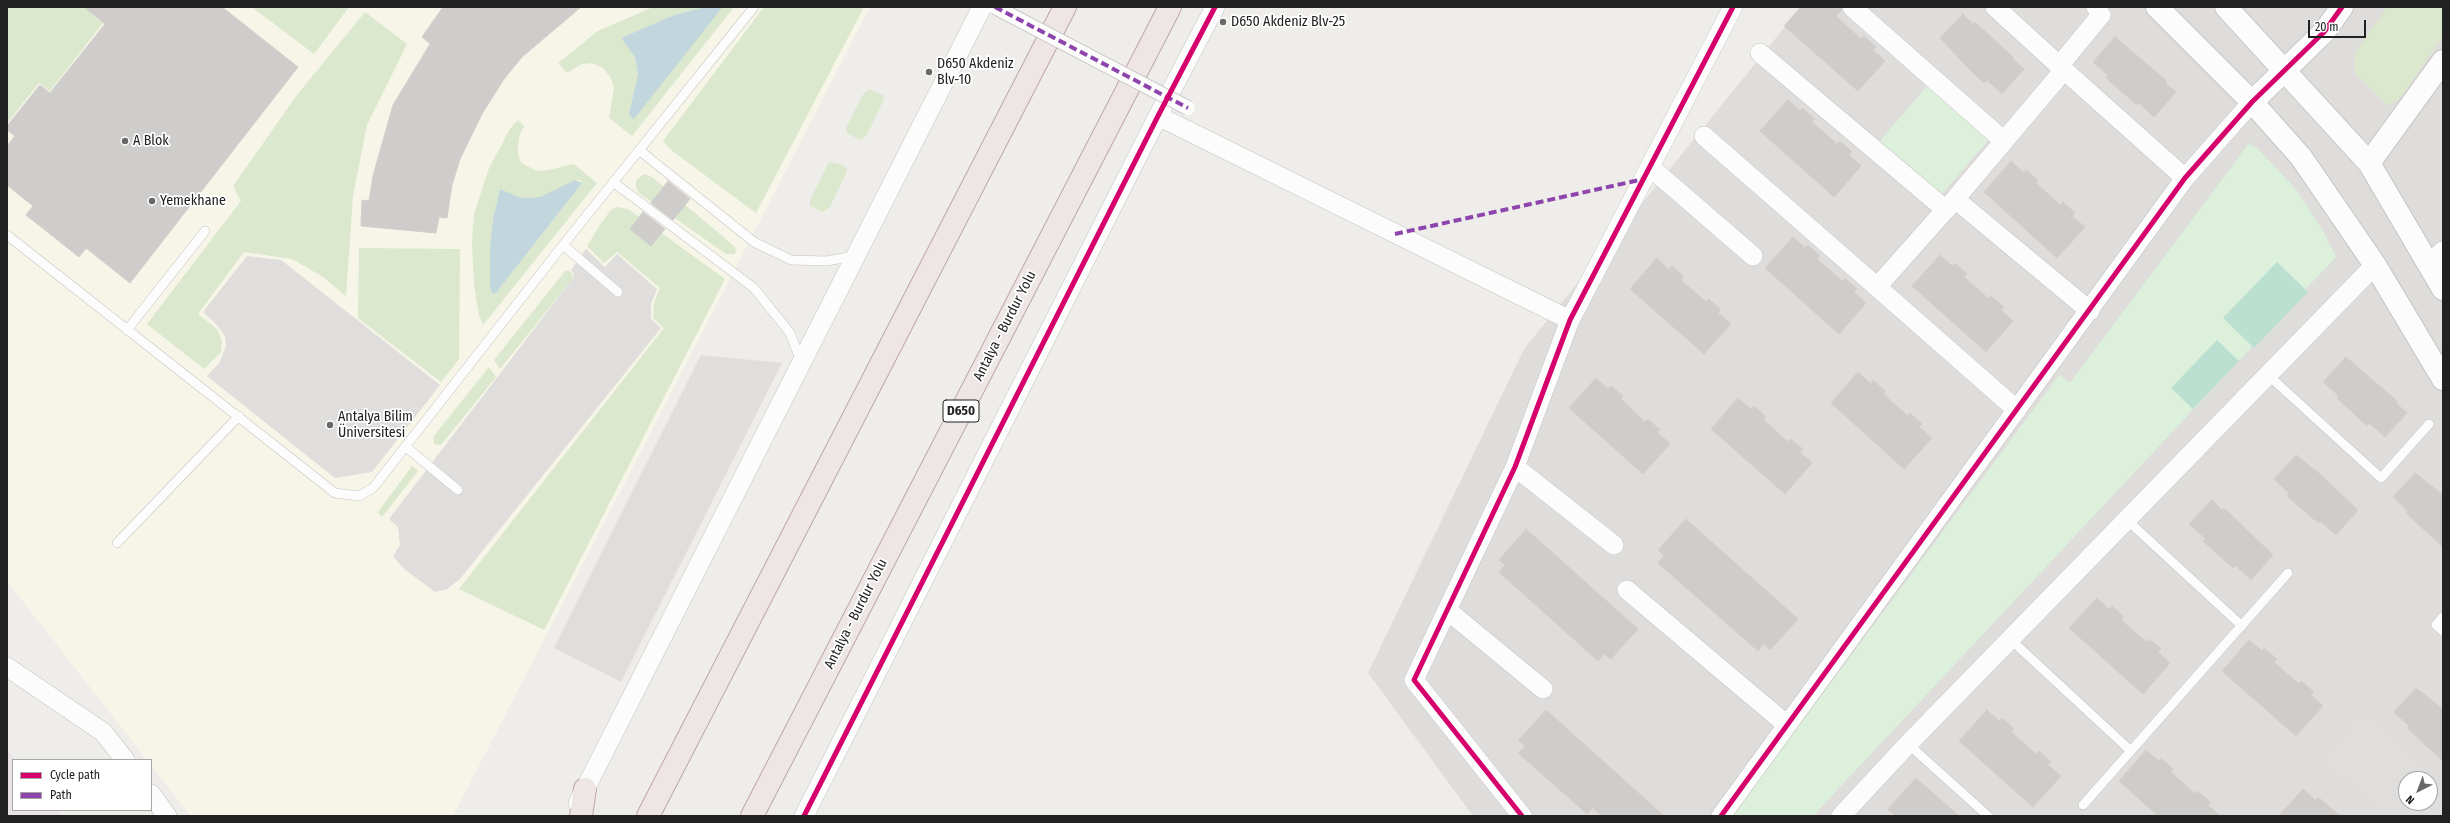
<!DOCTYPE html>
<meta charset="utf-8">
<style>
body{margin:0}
#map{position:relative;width:2450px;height:823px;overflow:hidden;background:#efedea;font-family:"Fira Sans Condensed",sans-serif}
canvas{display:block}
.frame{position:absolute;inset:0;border:8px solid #212121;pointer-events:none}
.legend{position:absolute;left:12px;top:759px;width:140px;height:52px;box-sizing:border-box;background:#fff;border:1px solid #a6a6a6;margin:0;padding:5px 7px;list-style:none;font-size:12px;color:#212121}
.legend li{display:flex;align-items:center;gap:8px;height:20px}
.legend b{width:20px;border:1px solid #a6a6a6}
.north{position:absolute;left:2398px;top:771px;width:40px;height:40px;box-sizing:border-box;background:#fff;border:1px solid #a6a6a6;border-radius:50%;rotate:222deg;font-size:11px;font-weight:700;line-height:16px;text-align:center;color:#212121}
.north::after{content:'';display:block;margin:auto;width:14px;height:18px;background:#696867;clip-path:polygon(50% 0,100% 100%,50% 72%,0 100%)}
.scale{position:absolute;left:2308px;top:20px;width:58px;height:18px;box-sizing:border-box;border:2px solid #212121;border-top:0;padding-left:5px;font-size:12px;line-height:14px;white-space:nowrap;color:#212121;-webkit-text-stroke:3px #fff;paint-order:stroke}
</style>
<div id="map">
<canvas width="2450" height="823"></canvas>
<div class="frame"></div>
<ul class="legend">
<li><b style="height:5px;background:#d6006c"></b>Cycle path</li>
<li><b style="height:5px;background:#8e44ad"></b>Path</li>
</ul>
<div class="north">N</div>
<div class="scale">20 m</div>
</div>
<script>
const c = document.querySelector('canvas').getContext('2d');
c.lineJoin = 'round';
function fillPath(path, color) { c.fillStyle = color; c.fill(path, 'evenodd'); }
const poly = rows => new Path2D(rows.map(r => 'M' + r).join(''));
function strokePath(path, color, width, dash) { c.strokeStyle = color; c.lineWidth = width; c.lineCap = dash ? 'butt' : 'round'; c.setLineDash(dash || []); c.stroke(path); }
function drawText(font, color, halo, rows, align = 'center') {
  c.font = font + ' "Fira Sans Condensed",sans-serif'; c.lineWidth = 3.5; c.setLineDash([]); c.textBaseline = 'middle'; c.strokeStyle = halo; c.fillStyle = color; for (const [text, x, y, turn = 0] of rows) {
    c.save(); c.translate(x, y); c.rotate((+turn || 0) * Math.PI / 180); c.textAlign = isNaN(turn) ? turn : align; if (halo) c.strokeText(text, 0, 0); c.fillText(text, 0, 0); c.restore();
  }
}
const residential = poly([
 [1801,7,2443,7,2443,816,1473,816,1368,673,1524,349],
 [2406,779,2430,779,2430,803,2406,803]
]);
const industrial = poly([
 [7,750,15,760,13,760,13,810,57,810,62,816,7,816]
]);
const education = poly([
 [7,7,870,7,453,816,191,816,151,765,151,760,147,760,7,581]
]);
const grass = poly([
 [7,7,99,7,92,15,103,23,50,91,39,83,7,123],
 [252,7,349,7,314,54],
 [653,7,706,7,674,15,621,38,635,57,638,74,629,113,721,7,734,7,632,136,609,118,614,88,611,78,603,68,592,63,582,64,567,73,558,63,598,31],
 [764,7,864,7,756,213,671,150,663,141],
 [2387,7,2443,7,2443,36,2399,100,2387,105,2356,75,2354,65,2356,52],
 [365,12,407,44,367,125,353,196,346,296,323,277,292,259,244,252,198,314,217,329,222,341,221,352,204,369,147,324,241,201,233,186,297,95],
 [869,89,883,95,884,99,867,135,860,140,847,133,846,128,864,93],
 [518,120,524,126,519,137,518,146,518,154,521,163,537,171,549,170,574,164,597,183,483,325,479,315,474,286,472,240,474,214,489,168,510,129],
 [575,180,580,180,582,183,496,293,492,293,490,287,490,246,493,219,500,189,522,198,540,197],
 [829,162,840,164,846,168,847,171,830,207,823,212,810,206,810,200],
 [644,174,652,177,720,234,734,246,736,250,735,254,726,254,639,193,636,187,636,181],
 [617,207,628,209,725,279,544,630,459,589,664,328,653,318,654,303,660,288,617,252,604,263,587,246,602,222,611,210],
 [359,248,460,249,459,359,441,382,358,318],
 [566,270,571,272,573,278,500,369,494,360],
 [489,367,496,377,445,440,441,445,434,444,433,437],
 [412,466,418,471,382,517,378,512]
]);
const park = poly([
 [1928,85,1990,138,1941,195,1879,142],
 [2249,143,2258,149,2296,189,2322,229,2336,257,1813,816,1732,816,2059,375,2070,383]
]);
const pitch = poly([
 [2277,262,2308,292,2254,348,2223,318],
 [2217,340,2239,361,2193,409,2171,388]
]);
const parking = poly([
 [586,249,605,267,617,254,657,289,651,304,651,319,661,328,460,579,447,589,435,592,403,568,393,556,400,545,398,527,389,519,573,278,574,274,571,270],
 [247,256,281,260,440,385,372,472,335,478,207,376,220,362,226,346,225,336,217,325,203,312],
 [701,355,782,363,621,682,554,648],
 [2363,714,2443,784,2441,816,2389,816,2324,759],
 [2406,779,2430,779,2430,803,2406,803]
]);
const water = poly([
 [706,7,721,7,721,9,634,119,631,117,629,113,638,74,635,57,621,38,674,15],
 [575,180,582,183,496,293,492,293,490,287,490,246,493,219,500,189,522,198,540,197]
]);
const building = poly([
 [84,7,222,7,298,67,130,283,86,248,79,257,26,215,33,206,7,185,7,146,15,136,7,130,7,126,40,85,50,93,105,24,84,7],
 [443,7,581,7,522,57,504,79,482,114,460,159,452,185,447,218,439,217,436,233,361,226,362,200,369,201,373,176,393,105,430,44,422,37,443,7],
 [1801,7,1841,7,1842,10,1836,16,1861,39,1864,36,1876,47,1873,50,1885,61,1858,91,1784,26,1801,7],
 [1963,14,1973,24,1975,22,2014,58,2013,59,2024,69,2002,94,1987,80,1984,83,1971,71,1940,38,1963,14],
 [2115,37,2167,81,2165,83,2176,92,2154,117,2139,103,2137,105,2106,78,2108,75,2093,62,2115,37],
 [1788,100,1800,111,1802,108,1815,119,1812,122,1837,144,1840,141,1852,152,1849,155,1861,166,1834,197,1760,131,1788,100],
 [2011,161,2024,173,2026,170,2038,180,2036,183,2060,205,2063,202,2075,213,2072,216,2085,227,2057,258,1984,192,2011,161],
 [668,181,690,199,673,220,651,203,668,181],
 [643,212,665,229,651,246,630,229,643,212],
 [1793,237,1805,248,1808,245,1820,256,1817,259,1842,281,1845,278,1857,289,1854,292,1866,303,1839,334,1765,268,1793,237],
 [1940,255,1952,266,1955,263,1967,274,1964,277,1989,299,1991,296,2004,307,2001,310,2013,321,1986,352,1912,286,1940,255],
 [1657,258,1669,270,1672,266,1684,277,1681,280,1706,302,1709,299,1721,310,1718,313,1731,324,1704,354,1630,289,1657,258],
 [2346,357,2397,401,2396,403,2407,413,2385,437,2369,423,2367,426,2337,398,2339,396,2323,382,2346,357],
 [1858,372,1871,384,1873,380,1885,391,1883,394,1908,416,1910,413,1922,424,1919,427,1932,438,1904,469,1831,403,1858,372],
 [1596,378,1608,389,1611,386,1623,396,1621,399,1645,422,1648,419,1660,430,1657,432,1670,444,1643,474,1569,408,1596,378],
 [1738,398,1751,409,1754,406,1766,417,1763,419,1788,442,1790,439,1803,449,1800,452,1812,463,1785,494,1711,429,1738,398],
 [2296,455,2320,474,2358,510,2336,535,2320,521,2318,523,2287,496,2289,493,2274,479,2296,455],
 [2415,473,2443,495,2443,547,2406,513,2408,511,2393,497,2415,473],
 [2212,500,2222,510,2224,508,2273,555,2251,580,2236,566,2233,568,2203,541,2205,538,2189,524,2212,500],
 [1686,519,1798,619,1770,650,1764,644,1758,651,1658,563,1664,556,1658,550,1686,519],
 [1526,529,1638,629,1611,659,1604,654,1598,661,1499,572,1505,565,1499,560,1526,529],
 [2097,598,2109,609,2112,606,2124,617,2121,620,2146,642,2149,639,2161,649,2158,652,2170,663,2143,694,2069,628,2097,598],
 [2249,640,2262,651,2264,648,2277,659,2274,662,2286,673,2299,684,2301,681,2314,692,2311,695,2323,706,2296,736,2222,671,2249,640],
 [2416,688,2443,709,2443,761,2407,728,2409,726,2394,712,2416,688],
 [1546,710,1602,760,1664,816,1602,816,1593,808,1587,814,1518,753,1525,746,1518,741,1546,710],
 [1987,710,1999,721,2002,718,2014,729,2011,732,2036,754,2039,751,2051,762,2048,765,2061,776,2033,807,1959,741,1987,710],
 [2146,750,2159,761,2161,758,2173,769,2171,772,2195,794,2198,791,2210,802,2208,805,2220,816,2158,816,2119,781,2146,750],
 [1916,778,1959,816,1896,816,1888,809,1916,778],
 [2303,789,2315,800,2318,797,2340,816,2279,816,2303,789]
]);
const service = poly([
 [639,150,754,242,791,260,826,261,855,256],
 [613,182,754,288,790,333,801,361],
 [7,235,335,493,359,496,373,488,563,245,754,7],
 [563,245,618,292],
 [127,330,205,231],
 [2268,375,2381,478,2429,424],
 [406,447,458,490],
 [2127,520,2242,626],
 [117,543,239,416],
 [2443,617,2436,625,2443,631],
 [2010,639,2131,751],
 [1908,744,1988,816],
 [2083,805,2288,573]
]);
const minor = poly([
 [1852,7,2004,141],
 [1995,7,2064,70],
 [1760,53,1946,210],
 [2059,66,2101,15,2096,7],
 [1158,116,1570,320],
 [1704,136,1877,287],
 [1650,167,1753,256],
 [1955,199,2064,70,2185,178],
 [2428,264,2443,251],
 [2017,410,1877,287,1955,199,2090,311],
 [1515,467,1614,545],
 [1627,590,1787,725],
 [1447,610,1543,689],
 [7,667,103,732,125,760],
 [151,794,167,816],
 [578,803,982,7],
 [804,816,1158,116,1215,7],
 [1522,816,1414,680,1515,467,1570,320,1733,7],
 [1721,816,2185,178,2252,102],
 [1841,816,1908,744,2375,265]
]);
const tertiary = poly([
 [2157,7,2252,102,2301,157,2375,265,2443,379],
 [2226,7,2369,163,2443,289],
 [2252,102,2324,32,2342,7],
 [2369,163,2443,61]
]);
const trunk = poly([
 [581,816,585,789],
 [648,816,1065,7],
 [752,816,1170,7]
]);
const pedestrianBridge = poly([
 [995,7,1188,108]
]);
const quiet = poly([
 [995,7,1188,108],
 [1395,234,1644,179]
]);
const cycleway = poly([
 [804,816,1158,116,1215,7],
 [1522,816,1414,680,1515,467,1570,320,1733,7],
 [1721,816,2185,178,2252,102,2324,32,2342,7]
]);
const markers = [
 [1223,22,4,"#696867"],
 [929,72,4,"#696867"],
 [125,141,4,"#696867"],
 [152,201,4,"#696867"],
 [330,425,4,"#696867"]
];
const shields = [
 [961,411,36]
];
const shieldNames = [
 ["D650",961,411]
];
const poiNames = [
 ["D650 Akdeniz Blv-25",1231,22],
 ["D650 Akdeniz",937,64],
 ["Blv-10",937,80],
 ["A Blok",133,141],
 ["Yemekhane",160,201],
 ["Antalya Bilim",338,417],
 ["Üniversitesi",338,433]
];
const streetNames = [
 ["Antalya - Burdur Yolu",1005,326,-63],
 ["Antalya - Burdur Yolu",856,614,-63]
];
fillPath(residential, '#dedddb');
fillPath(industrial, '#ebe3e7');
fillPath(education, '#f6f5e8');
fillPath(grass, '#dbe8cd');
fillPath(park, '#dcf0dc');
fillPath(pitch, '#bbe0d1');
fillPath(parking, '#dfdedd');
fillPath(water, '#c2d7dd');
fillPath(building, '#cfcdcb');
strokePath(building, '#d2cfcc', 1);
strokePath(service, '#c5c4c2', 10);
strokePath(minor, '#c5c4c2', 20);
strokePath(tertiary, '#c5c4c2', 24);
strokePath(trunk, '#c0a5ac', 24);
strokePath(service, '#fdfcfc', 9);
strokePath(minor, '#fdfcfc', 19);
strokePath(tertiary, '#fdfcfc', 22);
strokePath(trunk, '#ede6e4', 22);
strokePath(pedestrianBridge, '#c5c4c2', 16, []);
strokePath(pedestrianBridge, '#fdfcfc', 14);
strokePath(quiet, '#8e44ad', 4, [8, 4]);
strokePath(cycleway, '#d6006c', 5);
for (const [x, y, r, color] of markers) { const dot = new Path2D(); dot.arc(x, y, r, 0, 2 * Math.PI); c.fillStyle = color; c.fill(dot); strokePath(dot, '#fff', 1.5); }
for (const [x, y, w] of shields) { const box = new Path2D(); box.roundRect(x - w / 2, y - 11, w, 22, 3); c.fillStyle = '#fff'; c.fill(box); strokePath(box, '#212121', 1); }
drawText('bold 13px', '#212121', null, shieldNames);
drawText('14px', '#212121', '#fff', poiNames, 'left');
drawText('14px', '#212121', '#fff', streetNames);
</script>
